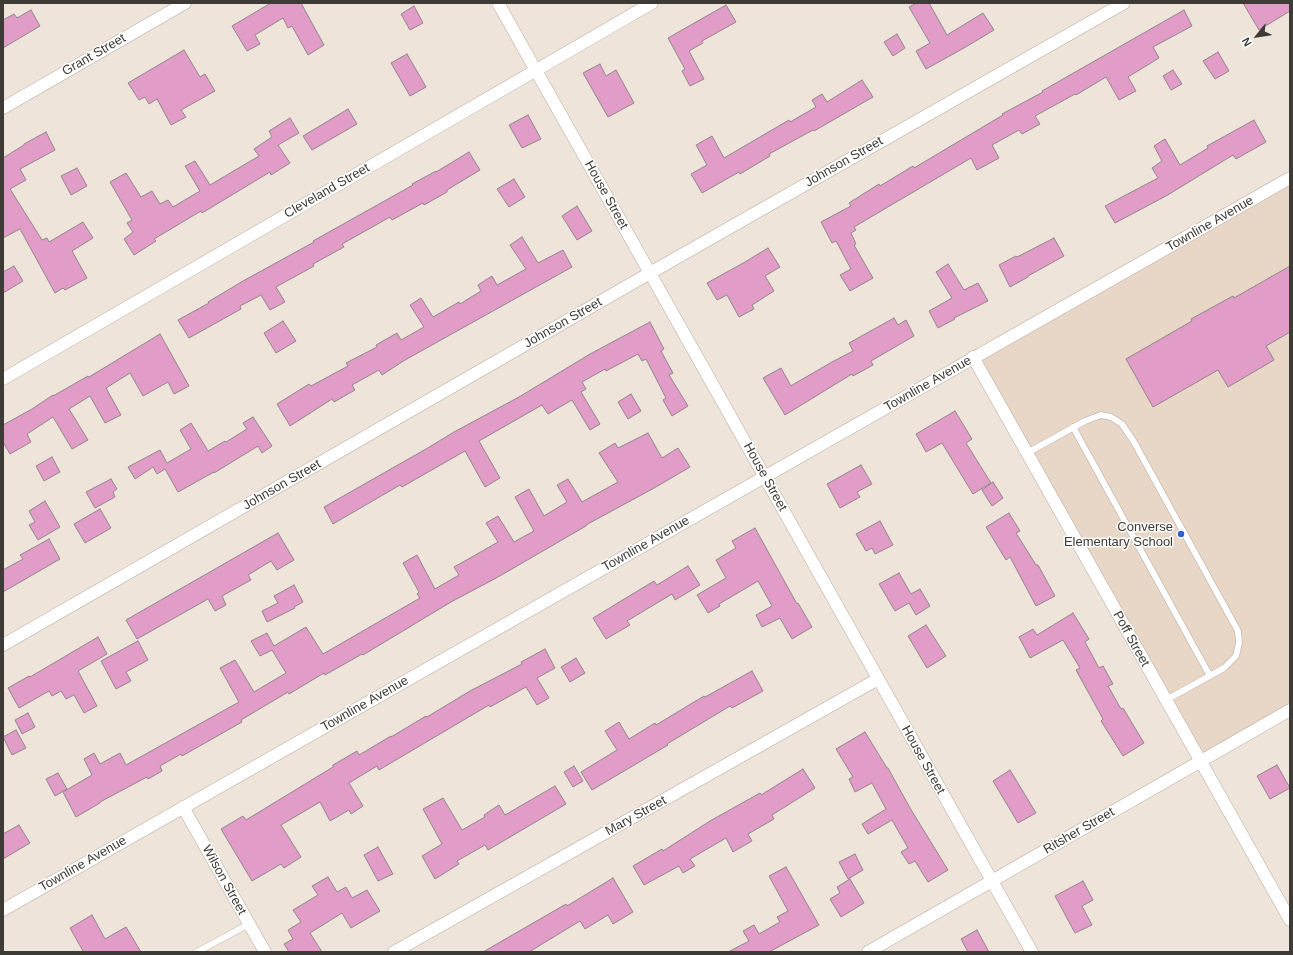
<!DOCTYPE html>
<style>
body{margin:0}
#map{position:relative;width:1293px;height:955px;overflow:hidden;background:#efe4da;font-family:Arial,sans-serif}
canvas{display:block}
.frame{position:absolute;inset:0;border:4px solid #3e3a36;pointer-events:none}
.north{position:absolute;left:1237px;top:16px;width:40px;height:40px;-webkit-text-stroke:3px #fff;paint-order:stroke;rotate:240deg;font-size:11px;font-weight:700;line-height:16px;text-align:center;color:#3e3a36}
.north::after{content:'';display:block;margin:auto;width:14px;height:18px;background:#3e3a36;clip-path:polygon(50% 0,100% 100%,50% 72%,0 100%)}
</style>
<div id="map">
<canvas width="1293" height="955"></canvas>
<div class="frame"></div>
<div class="north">N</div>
</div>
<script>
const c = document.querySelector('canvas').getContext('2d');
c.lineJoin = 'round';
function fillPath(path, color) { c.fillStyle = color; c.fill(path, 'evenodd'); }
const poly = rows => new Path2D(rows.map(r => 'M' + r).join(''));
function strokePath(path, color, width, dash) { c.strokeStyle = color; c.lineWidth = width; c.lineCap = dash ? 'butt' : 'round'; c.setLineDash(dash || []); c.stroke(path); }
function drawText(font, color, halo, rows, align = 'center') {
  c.font = font + ' Arial,sans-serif'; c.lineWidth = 3; c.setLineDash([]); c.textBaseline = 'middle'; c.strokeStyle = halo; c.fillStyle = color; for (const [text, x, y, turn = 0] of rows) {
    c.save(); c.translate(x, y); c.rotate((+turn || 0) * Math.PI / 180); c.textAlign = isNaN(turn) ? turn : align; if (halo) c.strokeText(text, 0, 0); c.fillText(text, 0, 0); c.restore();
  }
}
const built = poly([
 [1290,176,1290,710,1200,762,973,357]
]);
const building = poly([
 [271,3,301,3,324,45,308,55,292,26,288,28,283,18,255,35,260,44,247,51,232,26,271,3],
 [917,3,929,3,947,35,983,13,994,30,964,48,926,69,916,51,930,43,909,7,917,3],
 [1243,3,1290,3,1290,11,1259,30,1243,3],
 [726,5,736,22,702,41,703,43,689,51,704,79,690,86,682,71,685,69,668,38,726,5],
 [414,6,423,23,410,30,401,14,414,6],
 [31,10,40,26,3,48,3,20,14,14,17,18,31,10],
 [1184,10,1192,26,1153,47,1159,58,1128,77,1136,91,1119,100,1106,77,1076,95,1075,94,1035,116,1040,124,1022,134,1019,130,992,145,999,158,977,170,971,158,854,227,856,230,851,233,856,244,854,245,873,278,850,291,840,275,851,269,836,241,832,243,821,222,851,206,849,203,879,184,880,186,913,166,914,168,1003,115,1002,114,1043,92,1042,91,1184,10],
 [897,34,905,48,893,56,884,42,897,34],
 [184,50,200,77,205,74,215,91,181,110,186,117,171,125,157,99,149,104,145,97,139,100,128,83,184,50],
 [1218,52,1229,71,1215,79,1203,61,1218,52],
 [407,54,426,87,410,96,391,63,407,54],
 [600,64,606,76,616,70,634,103,608,117,583,73,600,64],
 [1173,70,1182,84,1171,90,1163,76,1173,70],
 [862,80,873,97,814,131,813,130,769,154,770,156,740,174,739,172,702,193,691,174,707,165,696,145,712,136,724,158,789,120,790,122,816,107,812,100,822,94,827,102,862,80],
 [348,109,357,124,312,150,303,136,348,109],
 [528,115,541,139,522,148,509,125,528,115],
 [290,118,299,133,278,145,290,163,271,175,270,172,202,213,201,211,154,239,156,241,134,255,124,239,133,232,127,223,132,220,110,182,126,173,141,197,152,191,160,204,168,200,173,207,200,191,185,166,195,161,210,185,259,156,254,149,272,137,269,131,290,118],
 [1254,120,1266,142,1236,159,1233,155,1166,196,1115,223,1105,206,1158,178,1152,168,1162,161,1154,146,1165,139,1180,165,1208,148,1207,146,1254,120],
 [46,132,55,150,20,169,26,180,10,189,42,240,47,238,49,242,83,222,93,238,72,251,87,278,65,290,63,288,55,293,20,229,3,238,3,158,24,145,24,144,46,132],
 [469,152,480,170,447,190,447,192,424,205,423,203,392,220,390,217,342,244,344,247,313,264,314,266,276,287,285,302,270,310,261,295,240,306,241,309,189,338,178,320,209,303,208,302,243,281,314,242,313,241,413,185,412,184,436,171,436,172,469,152],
 [77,168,87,186,71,195,61,176,77,168],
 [514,179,525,197,509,207,497,189,514,179],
 [577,206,592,231,577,240,562,216,577,206],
 [522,237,538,263,563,250,572,267,405,360,382,375,379,370,352,385,355,390,334,402,332,399,290,426,277,404,309,384,311,386,348,366,346,363,377,347,376,345,397,333,401,340,424,327,410,305,421,298,433,317,459,302,460,304,481,291,478,285,492,276,497,285,526,269,510,245,522,237],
 [1054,238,1064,256,1028,276,1028,277,1010,287,999,265,1016,256,1017,257,1054,238],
 [768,248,780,267,765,276,774,291,752,305,754,309,739,317,727,295,717,300,707,283,745,262,768,248],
 [948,264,964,290,978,283,988,301,954,318,955,319,938,328,929,311,952,298,936,272,948,264],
 [14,266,23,281,3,293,3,272,14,266],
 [1290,266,1290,332,1266,346,1274,360,1228,387,1218,370,1153,407,1126,359,1192,321,1191,319,1233,296,1234,298,1290,266],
 [894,318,898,325,906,320,914,336,871,361,873,365,853,376,852,374,785,415,763,378,781,368,791,386,794,384,832,362,853,351,849,343,894,318],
 [283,321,296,341,276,353,264,333,283,321],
 [650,322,664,349,661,351,673,373,669,375,688,406,672,416,663,400,666,398,646,359,642,361,638,354,606,371,605,369,582,382,586,389,581,392,600,424,590,430,572,400,548,414,542,405,479,441,500,478,485,487,465,451,402,487,400,485,333,524,324,507,426,449,454,432,519,397,590,354,650,322],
 [160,334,189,386,174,394,168,382,143,396,130,373,106,388,121,415,105,423,90,396,69,409,88,440,72,449,53,417,27,434,31,442,10,454,3,442,3,425,32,409,53,395,53,396,88,376,89,377,160,334],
 [631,394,641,411,628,419,618,402,631,394],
 [955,411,972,439,966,443,991,483,973,494,942,443,926,452,916,434,955,411],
 [253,417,272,446,262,453,258,446,214,473,214,472,178,492,165,469,157,474,153,467,135,479,128,467,160,450,167,463,191,449,180,430,191,423,208,451,225,441,226,442,247,429,243,423,253,417],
 [648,433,662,458,678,448,690,467,656,487,586,525,586,526,498,577,451,602,363,655,362,654,325,675,324,673,289,694,288,692,241,720,242,722,182,756,181,754,160,766,162,771,148,779,147,777,100,802,100,803,76,817,63,792,92,775,84,759,94,753,100,764,120,753,126,765,239,702,220,668,235,660,254,692,286,673,272,650,260,656,251,641,267,633,274,646,306,627,323,654,420,598,417,594,419,592,403,563,417,555,435,589,459,575,454,567,472,557,498,542,486,523,498,516,514,542,534,531,515,497,529,489,544,516,567,502,557,485,568,479,582,502,618,482,599,453,615,443,618,448,648,433],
 [52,457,60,472,44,481,36,466,52,457],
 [861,465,872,484,857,492,860,497,840,508,827,484,861,465],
 [111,479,117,489,113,492,115,497,95,508,86,492,111,479],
 [993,482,1003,498,992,506,982,490,993,482],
 [45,501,60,527,38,540,29,525,35,522,29,511,45,501],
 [100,509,111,528,85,543,74,524,100,509],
 [1009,513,1020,531,1016,533,1036,565,1038,565,1055,596,1036,606,1010,557,1006,560,986,527,1009,513],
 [880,521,893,545,875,554,872,548,866,551,856,534,880,521],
 [755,528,797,604,798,603,812,627,792,639,780,618,762,627,756,615,772,606,758,581,719,604,720,606,708,613,697,595,726,578,716,560,736,548,732,541,755,528],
 [278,533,294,560,277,570,271,561,248,575,251,580,222,596,226,605,215,611,208,599,137,639,126,620,278,533],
 [49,539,60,559,3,592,3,570,23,559,20,555,49,539],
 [688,566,700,585,675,600,672,594,627,621,630,625,606,639,593,618,654,581,657,585,688,566],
 [899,573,911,594,920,589,930,606,916,615,909,603,895,611,879,584,899,573],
 [294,585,303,602,294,607,295,608,267,622,262,611,278,603,274,596,294,585],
 [1073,613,1089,639,1085,642,1099,668,1103,666,1113,684,1108,686,1121,709,1123,708,1144,743,1123,756,1101,721,1103,719,1076,670,1080,668,1063,640,1030,658,1019,637,1033,629,1037,635,1073,613],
 [926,625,946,656,927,668,908,636,926,625],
 [98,637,107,654,78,671,97,706,84,713,74,695,66,699,61,691,52,696,49,691,19,708,8,688,29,676,30,677,98,637],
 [138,641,148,660,126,672,131,681,116,689,101,661,138,641],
 [545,649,555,668,537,678,549,698,537,705,526,687,490,707,489,705,379,770,377,766,349,783,363,806,351,814,349,810,330,821,320,802,281,825,301,857,284,868,281,864,252,881,221,829,243,816,246,820,333,767,333,765,357,751,359,755,391,736,391,737,426,716,427,717,470,691,522,664,521,662,545,649],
 [576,658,585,673,570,682,561,667,576,658],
 [752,671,763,691,732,708,730,706,667,744,668,745,592,790,581,772,617,750,605,731,619,722,629,739,655,723,656,725,704,696,705,697,752,671],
 [28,713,35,727,22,734,15,720,28,713],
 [16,730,26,748,12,755,3,737,16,730],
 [865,732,887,768,888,768,910,808,948,870,928,882,915,861,909,864,901,852,908,848,892,820,868,834,862,824,886,809,872,783,855,792,849,779,853,777,836,749,865,732],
 [1277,765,1290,788,1270,799,1257,776,1277,765],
 [574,766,583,781,573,787,564,772,574,766],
 [803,769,815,788,772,815,774,819,748,834,752,841,733,852,726,838,690,859,695,866,683,873,679,866,644,885,633,866,662,849,663,851,710,821,760,793,761,795,803,769],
 [1010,770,1036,813,1018,823,993,781,1010,770],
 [58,773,67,789,55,796,46,779,58,773],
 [555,786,566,804,488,850,485,845,457,861,459,864,435,879,422,856,442,844,423,809,443,798,462,830,485,817,484,815,499,805,505,815,555,786],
 [19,825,30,843,3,859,3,834,19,825],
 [378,847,393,874,378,881,364,855,378,847],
 [855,854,863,870,848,879,839,862,855,854],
 [786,867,819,925,769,952,728,952,749,941,743,931,754,925,759,934,780,922,777,917,788,911,769,876,786,867],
 [328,877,337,892,346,887,352,898,367,890,380,911,351,928,342,913,310,933,322,952,289,952,284,944,293,939,288,930,301,922,293,910,318,895,312,886,328,877],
 [613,878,633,912,613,924,608,915,585,929,580,921,529,952,483,952,566,904,567,906,613,878],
 [850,879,864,903,841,917,830,899,840,893,837,887,850,879],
 [1083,881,1093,900,1082,906,1092,925,1075,933,1055,896,1083,881],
 [92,915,105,939,126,927,141,952,82,952,83,951,70,928,92,915],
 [977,930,989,952,968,952,961,939,977,930]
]);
const lane = poly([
 [1073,427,1210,676],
 [1027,453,1085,421,1101,415,1111,417,1122,424,1134,442,1238,631,1239,643,1236,656,1224,668,1166,700],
 [197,952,249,924]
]);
const street = poly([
 [498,3,1032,952],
 [3,108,185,3],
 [973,357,1290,920],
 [3,379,652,3],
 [3,645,650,273,1124,3],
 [183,807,265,952],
 [3,910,1290,178],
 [394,952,878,679],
 [868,952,1290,710]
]);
const markers = [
 [1181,534,4,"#2d63d1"]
];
const streetNames = [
 ["Grant Street",94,55,-30],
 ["Johnson Street",844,162,-30],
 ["Cleveland Street",327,191,-30],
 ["House Street",606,195,61],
 ["Townline Avenue",1210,224,-30],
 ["Johnson Street",563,323,-30],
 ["Townline Avenue",928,384,-30],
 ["House Street",765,477,61],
 ["Johnson Street",282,485,-30],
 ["Townline Avenue",646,544,-30],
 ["Poff Street",1131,639,61],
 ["Townline Avenue",365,704,-30],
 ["House Street",923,760,61],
 ["Mary Street",636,816,-29],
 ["Ritsher Street",1079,831,-30],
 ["Townline Avenue",83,864,-30],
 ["Wilson Street",224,880,61]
];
const poiNames = [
 ["Converse",1173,527],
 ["Elementary School",1173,542]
];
fillPath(built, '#e8d6c7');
fillPath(building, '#e19cc7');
strokePath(building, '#91858c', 1);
strokePath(lane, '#b4a9a0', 7);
strokePath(street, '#b4a9a0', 13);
strokePath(lane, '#fff', 6);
strokePath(street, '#fff', 12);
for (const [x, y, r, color] of markers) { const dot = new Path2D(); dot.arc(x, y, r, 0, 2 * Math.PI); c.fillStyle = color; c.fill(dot); strokePath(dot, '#fff', 1.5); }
drawText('13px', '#3e3a36', '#fff', streetNames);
drawText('13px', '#3e3a36', '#fff', poiNames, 'right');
</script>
